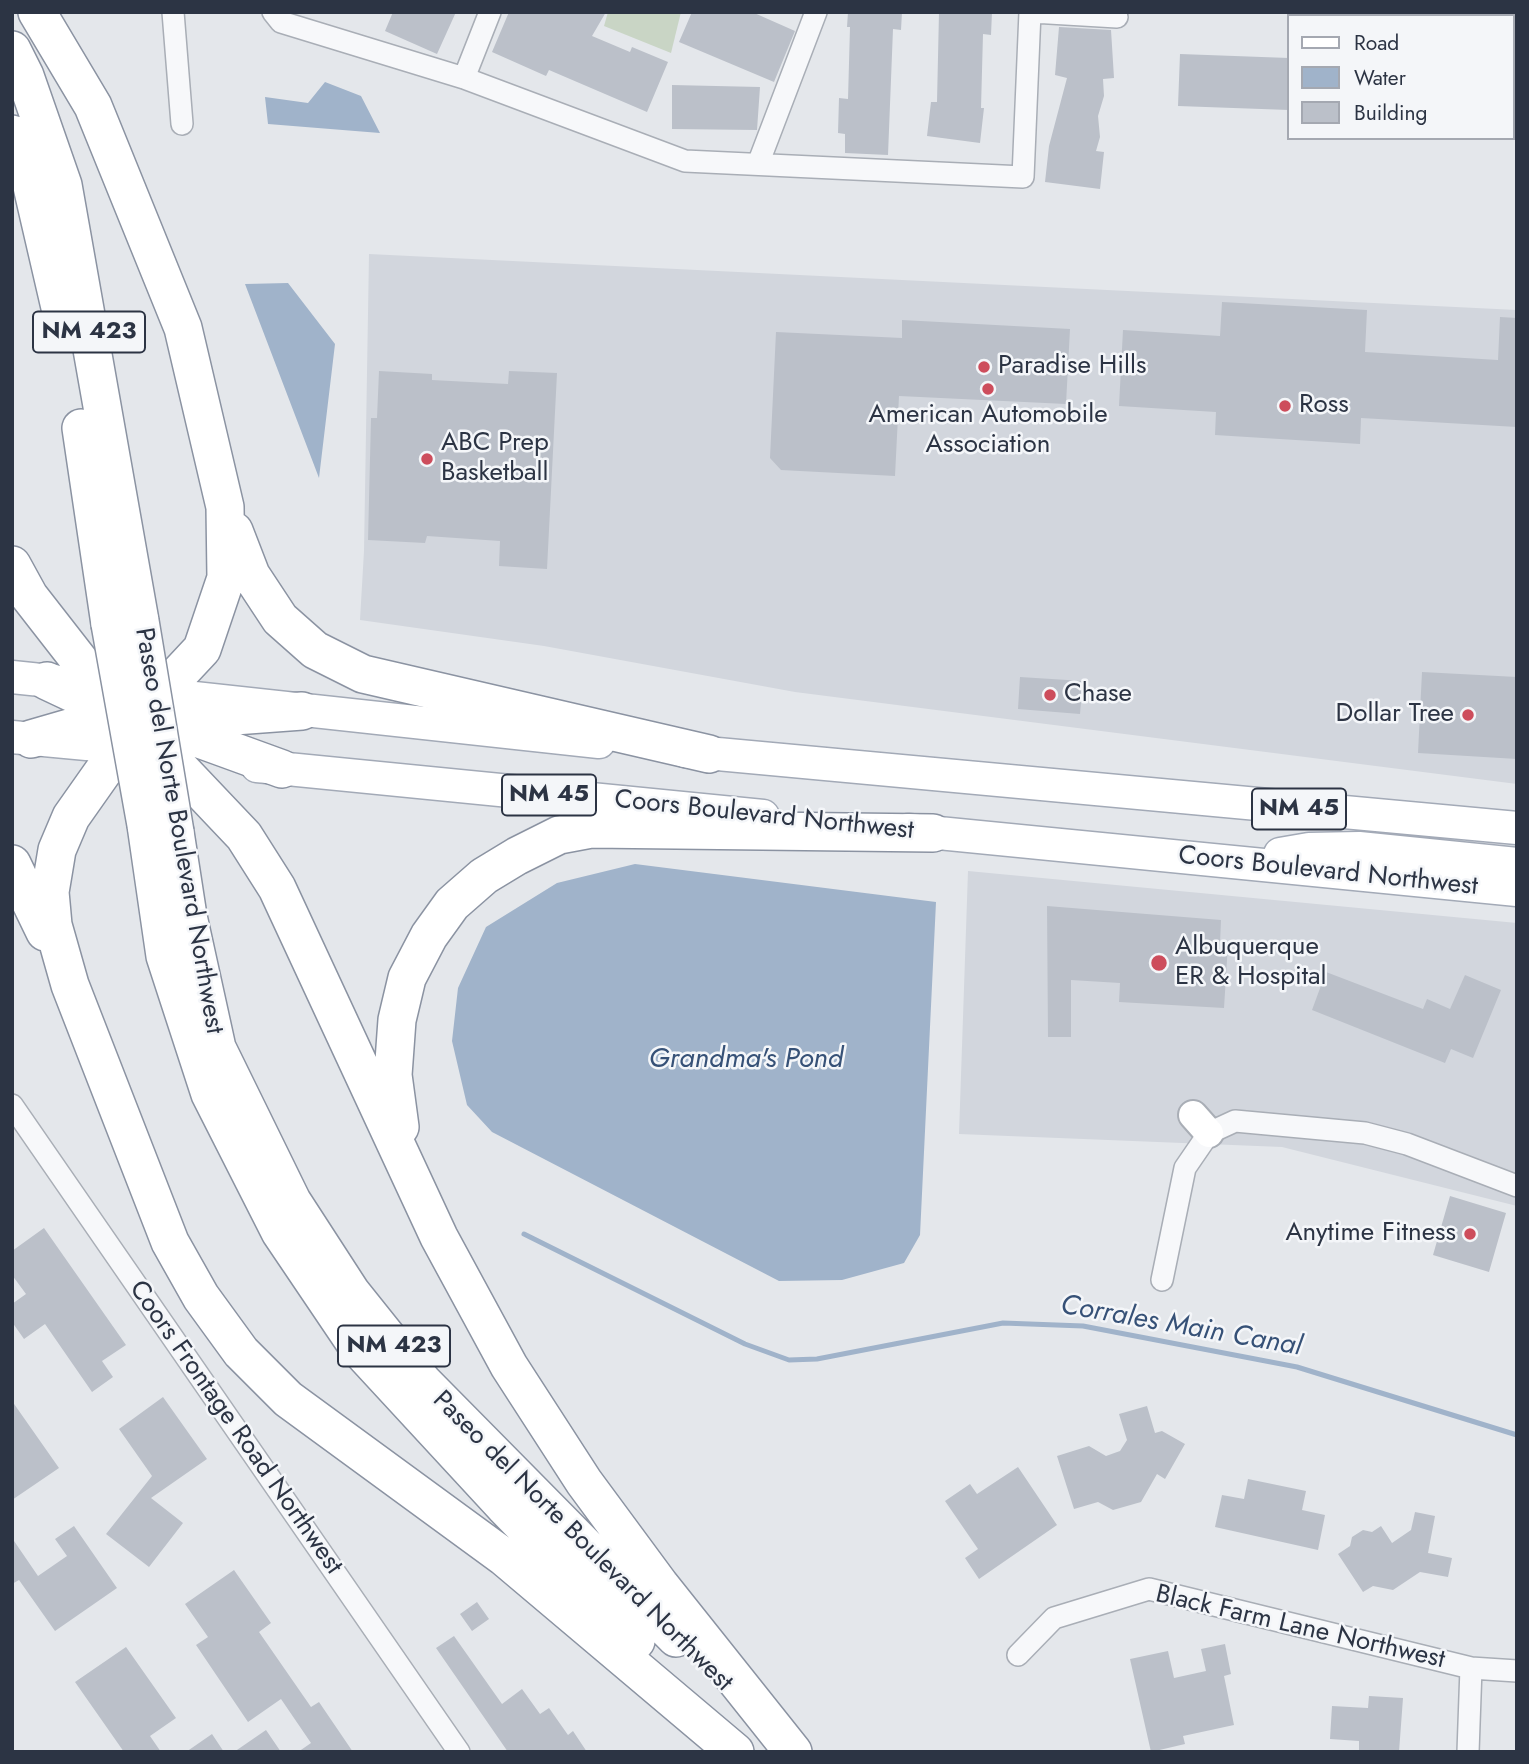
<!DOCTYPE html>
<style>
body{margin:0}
#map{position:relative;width:1529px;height:1764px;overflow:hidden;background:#e4e7eb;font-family:Jost,sans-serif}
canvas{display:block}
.frame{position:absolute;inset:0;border:14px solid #2c3444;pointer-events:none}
.legend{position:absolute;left:1287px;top:14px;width:228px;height:126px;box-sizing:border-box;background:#f4f6f9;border:2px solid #a4a8b1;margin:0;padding:9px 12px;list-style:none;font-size:21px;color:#2c3444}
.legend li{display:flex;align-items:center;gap:14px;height:35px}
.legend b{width:35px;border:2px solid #a4a8b1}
</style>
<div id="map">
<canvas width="1529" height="1764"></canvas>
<div class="frame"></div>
<ul class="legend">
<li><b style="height:9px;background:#fff"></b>Road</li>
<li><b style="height:19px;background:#a0b3ca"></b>Water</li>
<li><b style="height:19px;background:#bbc0c9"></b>Building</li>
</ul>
</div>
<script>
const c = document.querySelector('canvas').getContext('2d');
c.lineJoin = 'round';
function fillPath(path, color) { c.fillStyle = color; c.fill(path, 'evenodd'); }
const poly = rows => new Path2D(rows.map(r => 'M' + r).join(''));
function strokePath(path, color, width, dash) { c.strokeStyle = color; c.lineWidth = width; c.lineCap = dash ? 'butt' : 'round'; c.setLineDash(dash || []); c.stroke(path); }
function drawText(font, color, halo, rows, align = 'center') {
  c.font = font + ' Jost,sans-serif'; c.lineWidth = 5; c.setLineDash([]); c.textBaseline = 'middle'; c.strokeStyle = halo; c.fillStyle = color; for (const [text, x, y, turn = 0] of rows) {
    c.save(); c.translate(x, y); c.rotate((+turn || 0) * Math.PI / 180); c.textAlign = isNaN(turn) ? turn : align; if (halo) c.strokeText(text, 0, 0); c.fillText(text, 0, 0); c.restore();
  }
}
const built = poly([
 [369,254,1517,310,1517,784,795,692,544,646,360,620,364,551],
 [968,871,1517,923,1517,1206,1282,1147,959,1134]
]);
const green = poly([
 [608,12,681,12,671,53,604,26]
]);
const water = poly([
 [325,82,361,96,380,133,268,124,265,97,308,103],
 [288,283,335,344,319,478,245,284],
 [635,864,936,902,920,1235,904,1263,842,1280,779,1281,492,1132,467,1105,452,1041,458,988,486,927,557,883]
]);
const stream = poly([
 [524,1234,745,1344,789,1360,817,1359,1003,1323,1083,1326,1297,1367,1517,1435]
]);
const building = poly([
 [393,12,456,12,437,54,385,31],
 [509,12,606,12,592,36,630,52,632,47,668,62,647,112,549,70,546,76,492,52],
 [692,12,752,12,795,31,774,82,679,42],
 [848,12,902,12,901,30,893,29,888,155,845,153,845,134,838,133,839,98,848,99,850,27,847,27],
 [939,12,992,12,991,35,983,34,981,108,984,108,980,143,927,136,931,102,937,102],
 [1059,27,1111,30,1114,78,1103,79,1104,96,1098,116,1100,137,1096,151,1104,152,1100,189,1045,182,1049,146,1067,78,1055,75],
 [1180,54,1289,58,1289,110,1178,106],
 [672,85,760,87,757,130,672,129],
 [1222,302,1367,310,1365,352,1498,360,1500,317,1517,318,1517,427,1361,418,1360,444,1215,435,1216,412,1119,406,1123,330,1220,336],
 [902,320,1070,329,1066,404,899,396,895,476,781,470,770,458,776,332,902,338],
 [379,371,432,374,432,380,508,384,509,371,557,373,547,569,499,566,500,541,427,536,425,543,368,540,371,418,377,418],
 [1422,672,1517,677,1517,759,1418,753],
 [1020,677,1083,681,1080,714,1018,709],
 [1047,906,1221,920,1220,944,1228,944,1224,1008,1119,1002,1120,983,1071,980,1071,1037,1048,1037],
 [1326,972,1423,1009,1427,999,1450,1009,1465,975,1501,990,1473,1058,1451,1049,1445,1063,1312,1010],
 [1450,1196,1506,1213,1489,1272,1433,1255],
 [44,1228,126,1345,102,1361,113,1377,92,1392,45,1324,24,1339,12,1322,12,1304,26,1294,12,1275,12,1251],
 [163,1397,207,1459,151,1498,183,1523,149,1567,106,1534,152,1476,119,1429],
 [12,1401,59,1468,12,1500],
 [1147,1406,1155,1433,1162,1431,1185,1444,1165,1479,1157,1474,1141,1502,1113,1510,1098,1502,1074,1509,1057,1456,1089,1446,1106,1456,1120,1451,1127,1440,1119,1414],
 [1018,1467,1057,1525,979,1579,965,1558,978,1549,945,1501,970,1484,977,1494],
 [1248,1479,1306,1491,1302,1510,1325,1515,1318,1550,1215,1527,1222,1495,1244,1499],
 [1415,1512,1435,1516,1428,1553,1452,1558,1448,1577,1420,1572,1393,1590,1373,1586,1363,1592,1338,1554,1350,1546,1352,1537,1363,1530,1372,1532,1381,1526,1392,1543,1411,1530],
 [74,1526,117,1588,55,1631,19,1580,12,1584,12,1538,38,1576,67,1556,55,1539],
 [234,1570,271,1623,259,1632,311,1707,319,1702,353,1752,298,1752,311,1743,281,1699,248,1722,196,1645,208,1637,185,1604],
 [477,1602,489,1619,472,1631,460,1614],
 [454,1636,502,1704,522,1689,540,1714,549,1708,568,1735,573,1731,587,1752,508,1752,436,1648],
 [1225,1644,1231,1674,1224,1676,1234,1725,1183,1736,1185,1744,1151,1752,1130,1659,1168,1651,1174,1678,1206,1671,1201,1649],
 [126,1647,176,1718,150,1736,161,1752,124,1752,75,1682],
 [1369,1696,1403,1698,1399,1752,1359,1752,1359,1741,1330,1739,1332,1706,1368,1708],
 [266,1730,281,1752,234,1752],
 [212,1734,224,1752,186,1752]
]);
const street = poly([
 [173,12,182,124],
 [273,12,281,22,464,78,490,12],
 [1032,12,1117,17],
 [464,78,685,161,1023,177,1030,12],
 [758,164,816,12],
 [12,1105,459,1752],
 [1162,1280,1185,1168,1209,1133,1235,1121,1365,1133,1407,1144,1517,1186],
 [1018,1655,1054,1618,1149,1589,1471,1668,1517,1671],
 [1468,1752,1471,1668]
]);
const secondary = poly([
 [1193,1115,1209,1133]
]);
const primary = poly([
 [12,677,70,683],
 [139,692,599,742],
 [12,737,140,749],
 [685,751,1517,828],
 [257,766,763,816],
 [908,830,1517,890],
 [1280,854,1309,849,1359,848,1517,864]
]);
const highway = poly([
 [12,50,25,76,63,185,140,621],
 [12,134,31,182,65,329],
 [81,428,110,624],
 [234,531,251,575,280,619,315,650,363,674,709,754],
 [12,565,29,596,82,664,104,688,131,710,150,721,282,769],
 [47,681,117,714,151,738,244,836,277,888,439,1237,509,1366,584,1482,660,1585,793,1752],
 [302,711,221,717,121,746,71,817,57,850,50,892,53,925,70,985,170,1242,201,1297,241,1352,288,1399,504,1557,735,1752],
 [31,739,131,710,159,695,202,649,226,578,225,507,183,328,93,106,37,12],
 [146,825,165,956,210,1094,280,1232,359,1349,504,1506,636,1641],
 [175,832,188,916,217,1048,292,1201,351,1292,423,1382,676,1638],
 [12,864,45,932],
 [400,1127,393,1075,397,1020,407,978,429,936,452,904,484,876,517,856,559,835,591,829,933,833]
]);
const highwayBridge = poly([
 [140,621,175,832],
 [110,624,146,825]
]);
const markers = [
 [984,367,7,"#cd4d5c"],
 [988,389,7,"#cd4d5c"],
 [1285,406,7,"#cd4d5c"],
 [427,459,7,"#cd4d5c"],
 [1050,695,7,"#cd4d5c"],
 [1468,715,7,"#cd4d5c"],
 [1159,963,9,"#cd4d5c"],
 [1470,1234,7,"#cd4d5c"]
];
const shields = [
 [89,332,112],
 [549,795,94],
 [1299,809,94],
 [394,1346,112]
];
const shieldNames = [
 ["NM 423",89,332],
 ["NM 45",549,795],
 ["NM 45",1299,809],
 ["NM 423",394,1346]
];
const poiNames = [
 ["Paradise Hills",998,367],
 ["Ross",1299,406],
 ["American Automobile",988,416,"center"],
 ["Association",988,446,"center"],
 ["ABC Prep",441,444],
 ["Basketball",441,474],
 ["Chase",1064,695],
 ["Dollar Tree",1454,715,"right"],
 ["Albuquerque",1175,948],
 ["ER & Hospital",1175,978],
 ["Anytime Fitness",1456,1234,"right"]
];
const streetNames = [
 ["Coors Boulevard Northwest",764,816,6],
 ["Paseo del Norte Boulevard Northwest",178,831,80],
 ["Coors Boulevard Northwest",1328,872,6],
 ["Coors Frontage Road Northwest",235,1428,55],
 ["Paseo del Norte Boulevard Northwest",582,1542,45],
 ["Black Farm Lane Northwest",1300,1628,13]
];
const waterNames = [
 ["Grandma's Pond",746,1060],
 ["Corrales Main Canal",1181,1327,10]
];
fillPath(built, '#d2d6dd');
fillPath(green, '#c9d5c5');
fillPath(water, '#a0b3ca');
strokePath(stream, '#a0b3ca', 5);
fillPath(building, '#bbc0c9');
strokePath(street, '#a9aeb6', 24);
strokePath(secondary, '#a9aeb6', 32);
strokePath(primary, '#a3aab7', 35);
strokePath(highway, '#8b93a2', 40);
strokePath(street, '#f7f8fa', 21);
strokePath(secondary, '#fff', 28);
strokePath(primary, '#fff', 32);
strokePath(highway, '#fff', 37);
strokePath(highwayBridge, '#8b93a2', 40, []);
strokePath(highwayBridge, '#fff', 37);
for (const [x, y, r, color] of markers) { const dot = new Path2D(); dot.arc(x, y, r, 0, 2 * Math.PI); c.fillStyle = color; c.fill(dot); strokePath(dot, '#f4f6f9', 2.5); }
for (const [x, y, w] of shields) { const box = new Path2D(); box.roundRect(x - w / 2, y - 20.5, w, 41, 5); c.fillStyle = '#f4f6f9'; c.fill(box); strokePath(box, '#2c3444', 2); }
drawText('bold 24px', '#2c3444', null, shieldNames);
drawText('26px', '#2c3444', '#f4f6f9', poiNames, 'left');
drawText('26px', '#2c3444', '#f4f6f9', streetNames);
drawText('italic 28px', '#365177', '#f4f6f9', waterNames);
</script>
